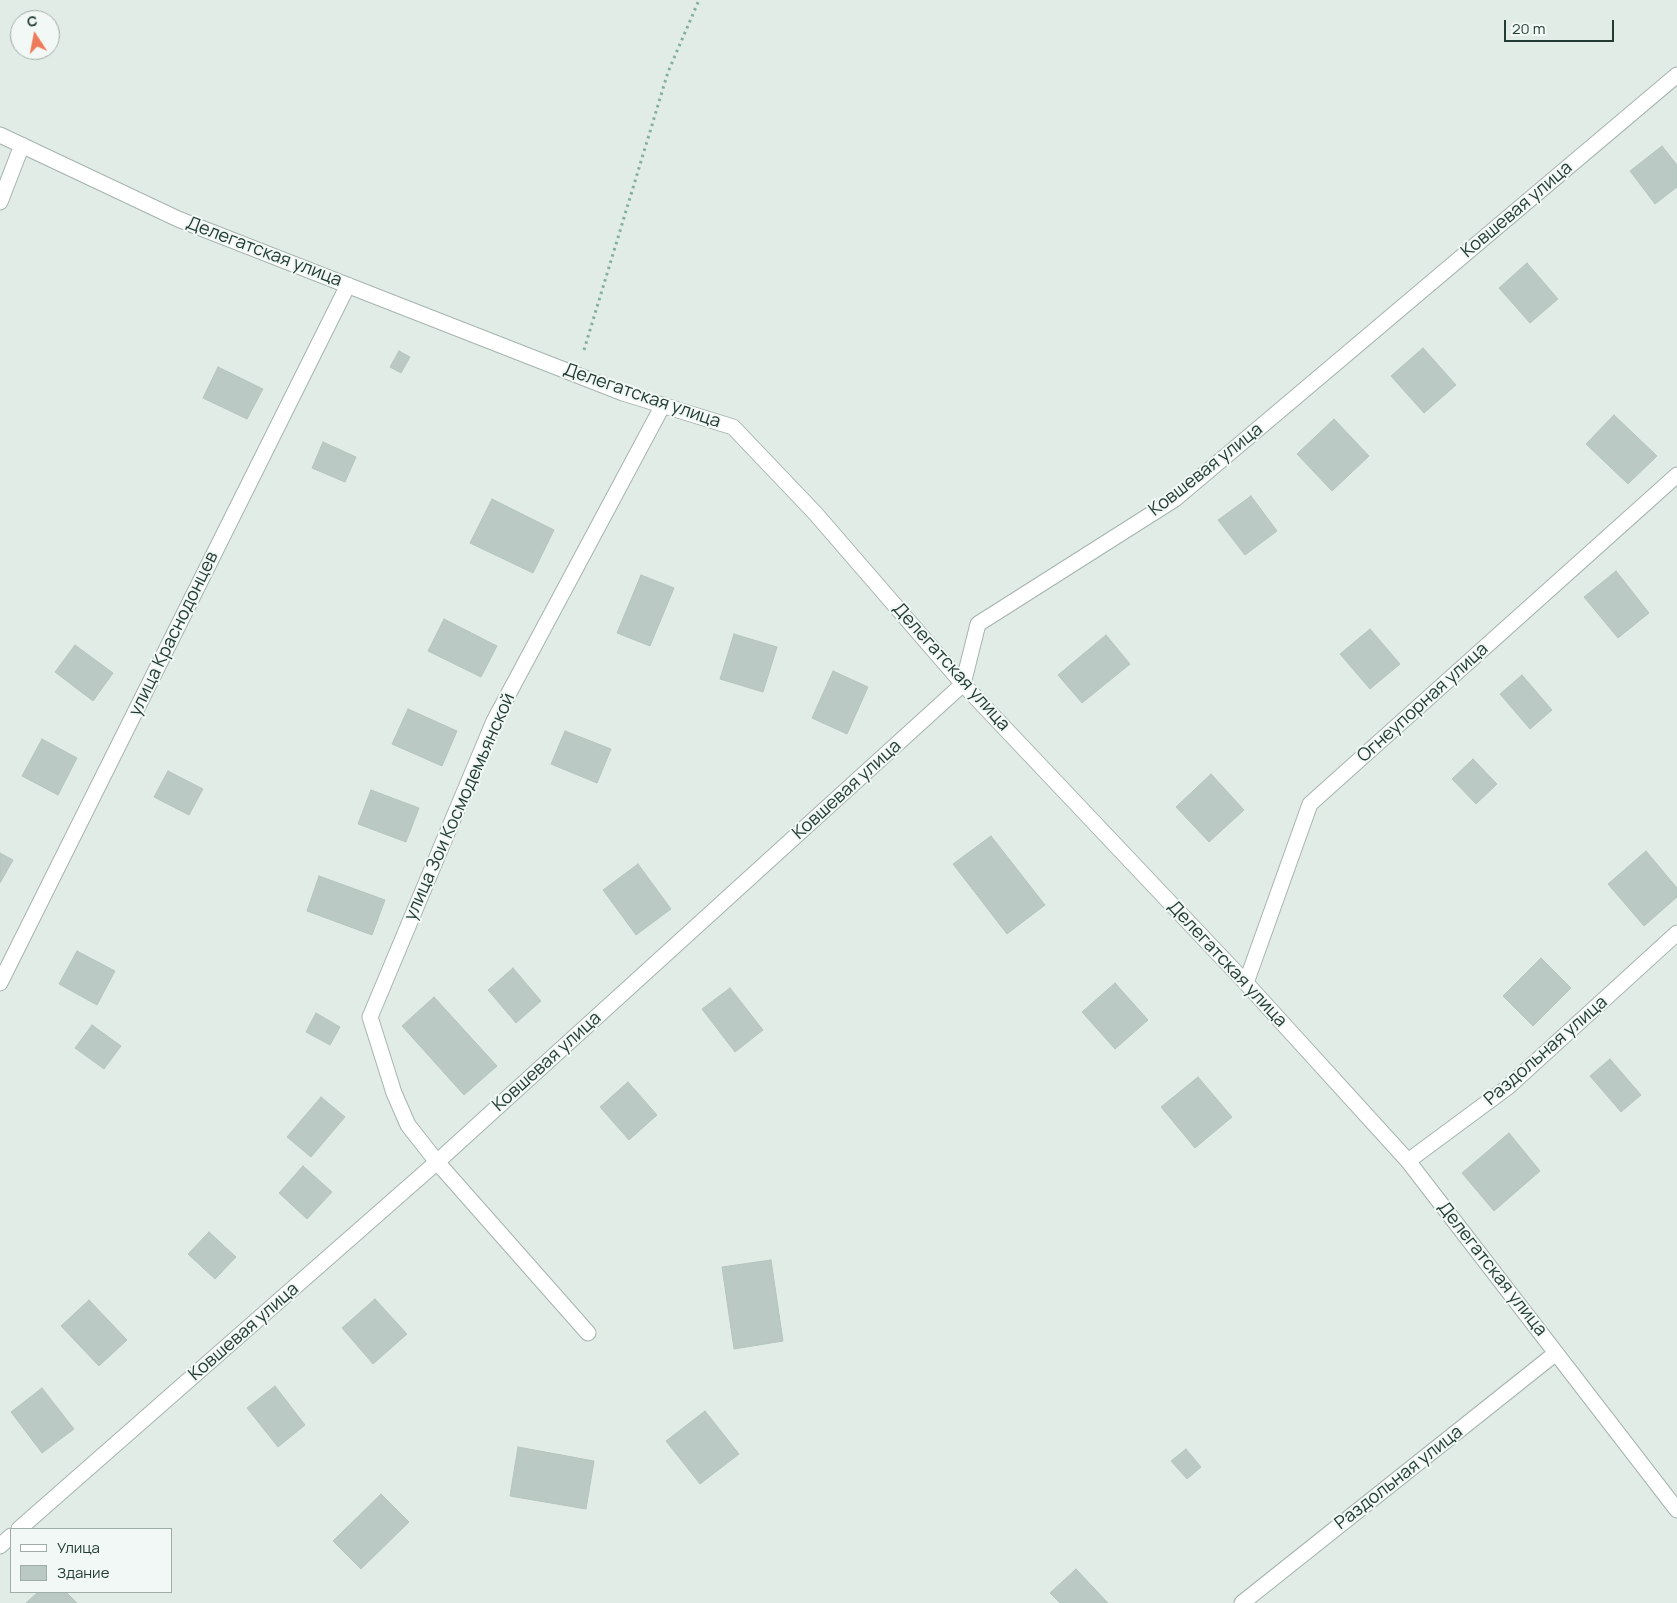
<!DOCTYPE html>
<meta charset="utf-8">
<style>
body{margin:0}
#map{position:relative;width:1677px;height:1603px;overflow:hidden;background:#e2ece7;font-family:Manrope,sans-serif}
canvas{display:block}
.legend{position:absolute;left:10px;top:1528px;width:162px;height:65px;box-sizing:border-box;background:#f2f8f5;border:1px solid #9fada8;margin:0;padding:6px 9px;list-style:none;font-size:15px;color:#223c34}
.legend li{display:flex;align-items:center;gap:10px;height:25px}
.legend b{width:25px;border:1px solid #9fada8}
.north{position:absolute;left:10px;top:10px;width:50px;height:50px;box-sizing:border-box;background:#f2f8f5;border:1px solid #9fada8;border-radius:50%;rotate:349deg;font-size:14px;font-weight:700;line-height:20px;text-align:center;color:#223c34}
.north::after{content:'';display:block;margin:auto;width:18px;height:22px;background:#f07a5c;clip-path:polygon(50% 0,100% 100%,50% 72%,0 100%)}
.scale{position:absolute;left:1504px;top:20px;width:110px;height:22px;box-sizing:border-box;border:2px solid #223c34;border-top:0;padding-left:6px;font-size:15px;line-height:18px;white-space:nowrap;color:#223c34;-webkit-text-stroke:4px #f2f8f5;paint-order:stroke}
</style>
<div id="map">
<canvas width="1677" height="1603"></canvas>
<ul class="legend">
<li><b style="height:6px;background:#fff"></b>Улица</li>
<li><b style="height:14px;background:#bac9c3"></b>Здание</li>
</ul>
<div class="north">С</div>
<div class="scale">20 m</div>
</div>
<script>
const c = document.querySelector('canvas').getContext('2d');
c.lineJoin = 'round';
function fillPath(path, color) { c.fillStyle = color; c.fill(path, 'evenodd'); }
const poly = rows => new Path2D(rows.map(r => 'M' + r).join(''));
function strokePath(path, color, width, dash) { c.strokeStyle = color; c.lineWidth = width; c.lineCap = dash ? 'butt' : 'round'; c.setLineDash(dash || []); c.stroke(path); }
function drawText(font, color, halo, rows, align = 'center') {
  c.font = font + ' Manrope,sans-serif'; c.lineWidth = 4; c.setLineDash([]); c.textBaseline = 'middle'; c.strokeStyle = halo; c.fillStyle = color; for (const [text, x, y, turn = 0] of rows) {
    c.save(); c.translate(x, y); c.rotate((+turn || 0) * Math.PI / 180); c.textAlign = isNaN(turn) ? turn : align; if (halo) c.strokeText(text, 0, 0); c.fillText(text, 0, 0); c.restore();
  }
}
const building = poly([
 [1662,146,1677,165,1677,187,1655,204,1630,171,1662,146],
 [1527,263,1558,299,1530,323,1499,288,1527,263],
 [1423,348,1456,385,1424,413,1391,376,1423,348],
 [399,351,410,357,401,373,390,367,399,351],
 [218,367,263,389,247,419,203,398,218,367],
 [1614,415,1657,456,1628,484,1586,444,1614,415],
 [1334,419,1369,456,1332,491,1297,454,1334,419],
 [323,442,356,457,345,482,312,468,323,442],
 [1251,496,1277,531,1245,555,1218,520,1251,496],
 [492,499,554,530,533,573,470,543,492,499],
 [1616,571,1649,613,1618,638,1584,597,1616,571],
 [641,575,674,588,650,646,617,633,641,575],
 [444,619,497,646,481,677,428,651,444,619],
 [1370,629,1400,664,1370,689,1340,654,1370,629],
 [734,634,777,647,763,692,720,679,734,634],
 [1106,635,1130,664,1082,703,1058,675,1106,635],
 [75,645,113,673,93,701,55,672,75,645],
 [833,671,868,687,847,734,812,718,833,671],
 [1522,675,1552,710,1530,729,1500,694,1522,675],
 [408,709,457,731,442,766,392,744,408,709],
 [565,731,611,749,597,783,551,764,565,731],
 [42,739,77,758,58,795,22,776,42,739],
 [1473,759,1497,784,1476,804,1452,779,1473,759],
 [168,771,203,789,189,815,154,797,168,771],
 [1211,774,1244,810,1209,842,1176,807,1211,774],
 [371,790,419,808,406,842,358,824,371,790],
 [991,836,1045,905,1007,934,953,864,991,836],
 [1646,851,1677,888,1677,897,1644,926,1608,884,1646,851],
 [0,853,13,860,0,883,0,853],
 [638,864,671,909,636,935,603,890,638,864],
 [319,876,385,900,372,935,307,911,319,876],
 [77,951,115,971,97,1005,59,984,77,951],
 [1541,958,1571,988,1533,1026,1503,996,1541,958],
 [513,968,541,1001,516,1023,488,990,513,968],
 [1115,983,1148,1020,1115,1049,1082,1012,1115,983],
 [730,988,763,1030,735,1052,702,1009,730,988],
 [434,997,497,1066,464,1095,402,1026,434,997],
 [316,1013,340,1027,330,1045,306,1032,316,1013],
 [92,1025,121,1046,104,1069,75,1048,92,1025],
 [1610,1059,1641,1095,1621,1112,1590,1076,1610,1059],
 [1198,1077,1232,1117,1195,1148,1161,1107,1198,1077],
 [628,1082,657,1115,629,1140,600,1107,628,1082],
 [321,1097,345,1117,311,1157,287,1137,321,1097],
 [1509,1133,1540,1171,1494,1211,1462,1173,1509,1133],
 [303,1166,332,1192,307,1219,279,1193,303,1166],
 [209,1232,236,1257,215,1279,188,1254,209,1232],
 [771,1260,783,1341,734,1349,722,1267,771,1260],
 [375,1299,407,1334,373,1364,342,1328,375,1299],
 [89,1300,127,1340,99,1366,61,1326,89,1300],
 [275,1386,305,1425,278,1447,247,1408,275,1386],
 [42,1388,74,1429,42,1453,11,1412,42,1388],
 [705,1411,739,1454,700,1484,666,1441,705,1411],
 [518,1447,594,1461,586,1509,510,1496,518,1447],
 [1186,1449,1201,1467,1187,1479,1171,1461,1186,1449],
 [381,1494,409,1522,361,1569,333,1541,381,1494],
 [1076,1569,1108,1603,1060,1603,1050,1593,1076,1569],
 [38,1592,66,1592,77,1603,26,1603,38,1592]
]);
const path = poly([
 [584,350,668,72,699,0]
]);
const service = poly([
 [437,1162,588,1333]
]);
const minor = poly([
 [0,135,178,219,623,393,733,427,815,513,963,684,1246,983,1408,1161,1677,1510],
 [0,202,22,145],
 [0,983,348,285],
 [1246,983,1310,804,1677,475],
 [1408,1161,1508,1087,1677,933],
 [437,1162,408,1125,394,1093,370,1017,494,721,663,405],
 [19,1529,437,1162,963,684,978,624,1175,499,1677,75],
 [0,1546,11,1536],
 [1242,1603,1556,1353]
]);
const streetNames = [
 ["Ковшевая улица",1517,210,-40],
 ["Делегатская улица",264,252,21],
 ["Делегатская улица",642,396,19],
 ["Ковшевая улица",1206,470,-38],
 ["улица Краснодонцев",174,634,-64],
 ["Делегатская улица",951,667,48],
 ["Огнеупорная улица",1423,703,-42],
 ["Ковшевая улица",847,790,-42],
 ["улица Зои Космодемьянской",460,807,-66],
 ["Делегатская улица",1227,964,47],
 ["Раздольная улица",1546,1051,-41],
 ["Ковшевая улица",547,1062,-42],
 ["Делегатская улица",1492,1269,52],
 ["Ковшевая улица",244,1332,-41],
 ["Раздольная улица",1399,1478,-38]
];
fillPath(building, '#bac9c3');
strokePath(building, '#b4c5be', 1);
strokePath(service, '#a5b4ae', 17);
strokePath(minor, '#a5b4ae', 17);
strokePath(path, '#83af9f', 3, [2.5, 4]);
strokePath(service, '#fff', 15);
strokePath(minor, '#fff', 15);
drawText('18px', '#223c34', '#f2f8f5', streetNames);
</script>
